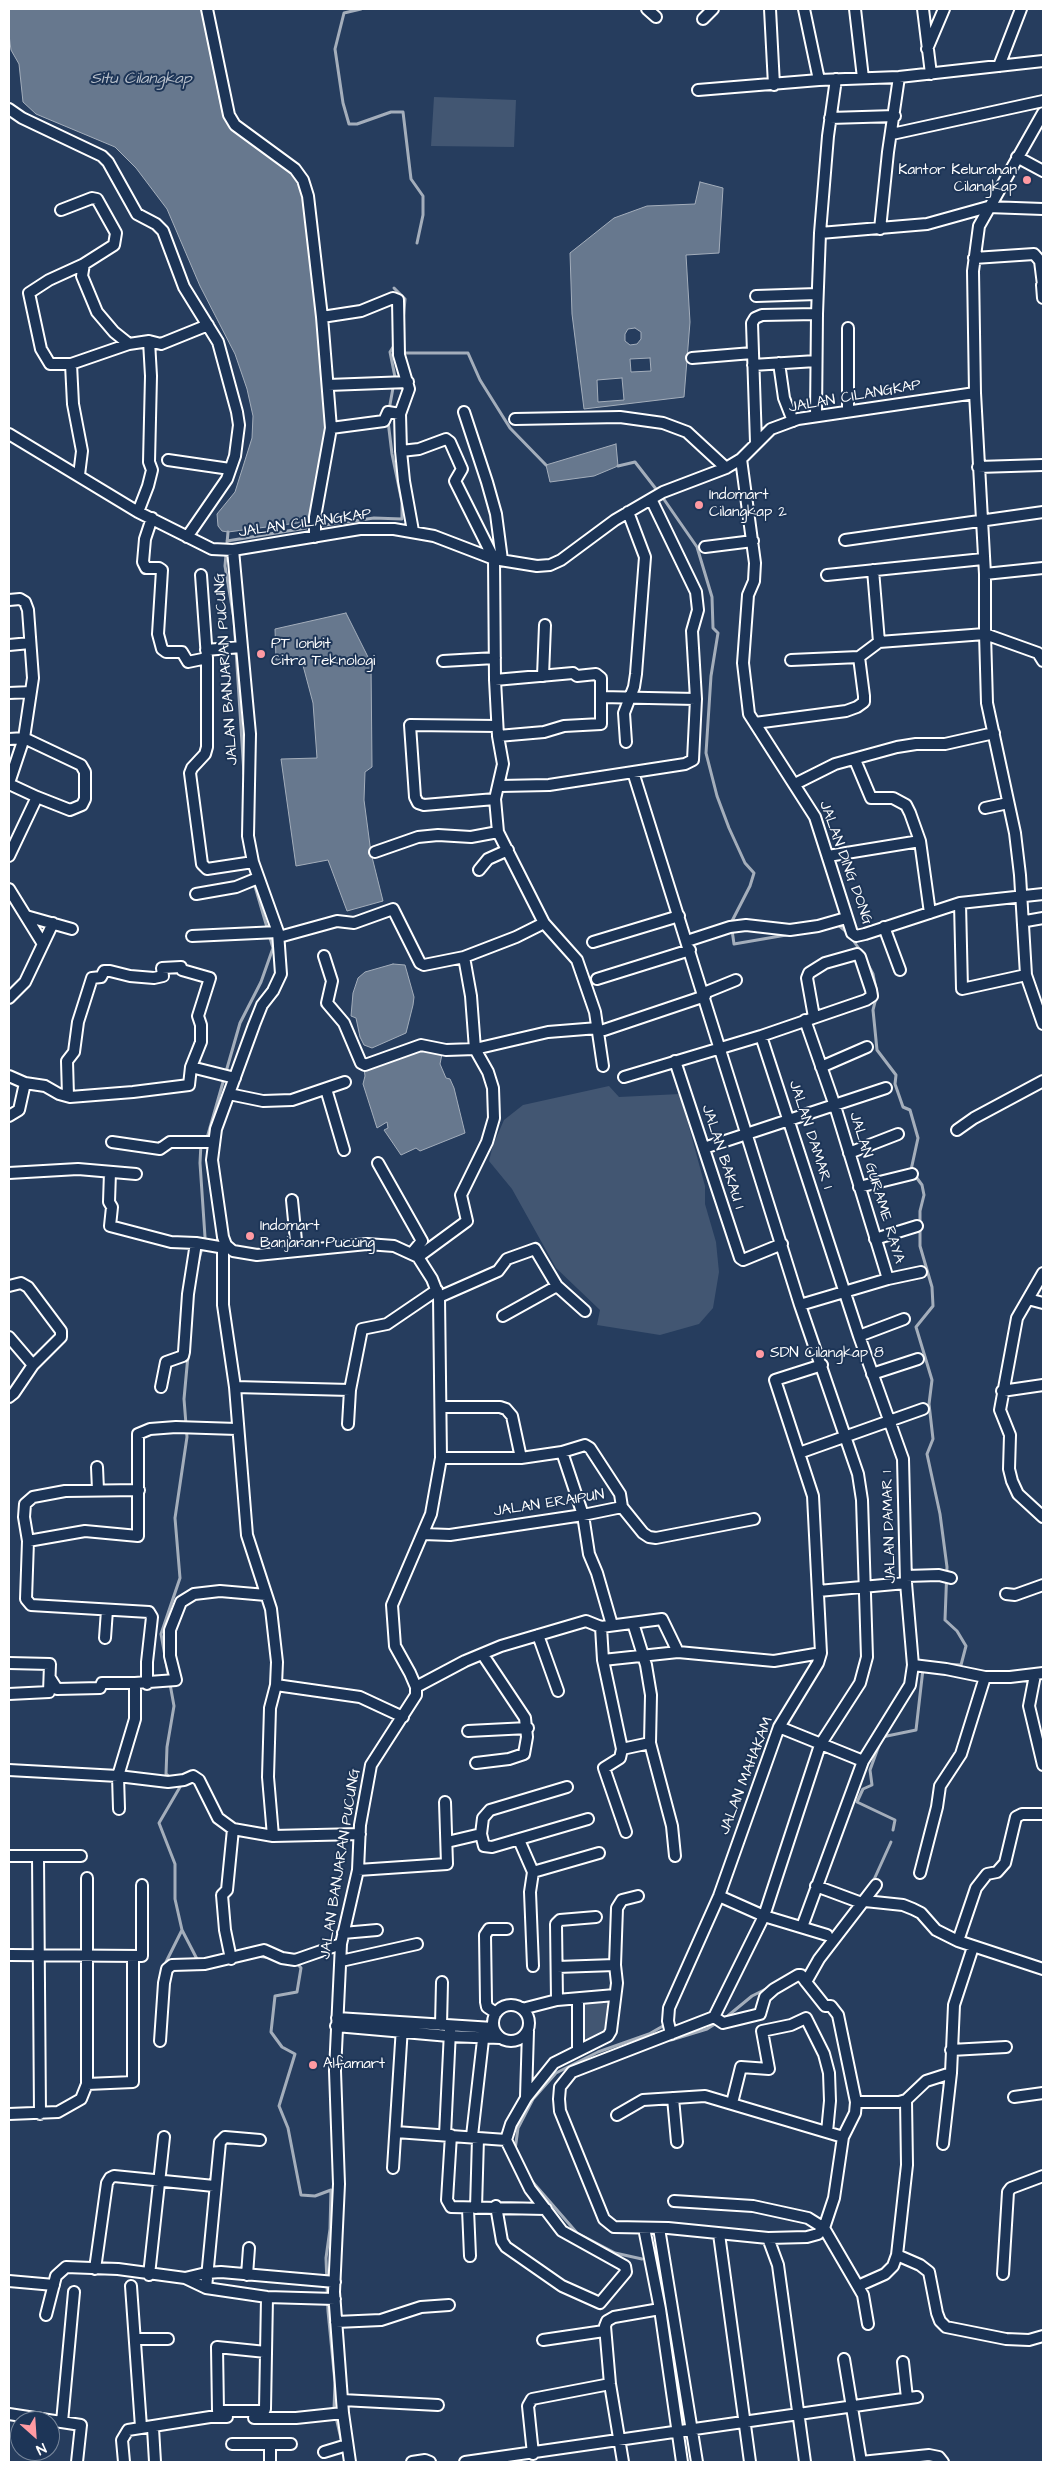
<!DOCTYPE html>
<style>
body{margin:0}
#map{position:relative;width:1052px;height:2471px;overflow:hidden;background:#263d5e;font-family:"Architects Daughter",sans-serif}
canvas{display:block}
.frame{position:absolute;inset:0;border:10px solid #fff;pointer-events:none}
.north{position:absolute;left:10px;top:2411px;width:50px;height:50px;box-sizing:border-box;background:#1d3557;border:1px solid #77869a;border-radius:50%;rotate:154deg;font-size:14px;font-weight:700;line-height:20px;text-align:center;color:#fff}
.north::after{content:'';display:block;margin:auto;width:18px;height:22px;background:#ff9aa2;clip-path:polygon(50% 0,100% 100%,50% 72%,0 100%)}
</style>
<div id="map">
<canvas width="1052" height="2471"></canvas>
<div class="frame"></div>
<div class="north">N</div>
</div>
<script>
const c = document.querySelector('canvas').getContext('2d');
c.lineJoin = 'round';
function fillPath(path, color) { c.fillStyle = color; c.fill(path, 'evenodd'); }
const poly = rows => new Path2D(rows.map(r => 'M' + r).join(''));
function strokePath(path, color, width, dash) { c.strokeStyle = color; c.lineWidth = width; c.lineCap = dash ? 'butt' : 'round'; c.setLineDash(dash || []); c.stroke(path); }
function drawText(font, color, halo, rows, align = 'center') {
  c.font = font + ' "Architects Daughter",sans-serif'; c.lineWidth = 4; c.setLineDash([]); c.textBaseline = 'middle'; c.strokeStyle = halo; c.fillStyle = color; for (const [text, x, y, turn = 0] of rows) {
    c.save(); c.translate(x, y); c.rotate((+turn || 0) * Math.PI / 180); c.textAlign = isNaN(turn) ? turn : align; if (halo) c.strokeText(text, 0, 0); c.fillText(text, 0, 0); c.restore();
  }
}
const green = poly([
 [434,97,516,100,514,147,431,146],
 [609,1086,619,1097,680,1094,705,1186,705,1204,716,1242,719,1272,713,1308,699,1324,660,1335,597,1325,600,1310,556,1268,512,1189,489,1161,493,1145,504,1120,523,1105],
 [615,1995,611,2031,578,2049,578,1999]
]);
const water = poly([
 [9,9,201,9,222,112,229,124,286,166,295,177,301,188,308,217,326,410,326,446,313,521,228,532,222,531,218,526,217,514,235,492,252,438,253,416,247,389,235,354,200,286,167,209,136,168,115,147,36,114,23,102,19,64,11,50,9,35,9,9],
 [700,182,723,188,719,253,686,255,690,322,684,397,584,409,572,314,570,253,614,218,647,206,695,204,700,182],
 [635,328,641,332,641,339,637,344,630,345,625,341,625,334,628,329,635,328],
 [650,358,651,371,631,372,630,359,650,358],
 [622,378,624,400,598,402,597,380,622,378],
 [616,444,618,466,594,476,550,482,546,465,616,444],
 [346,613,371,663,372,767,365,772,364,800,371,853,383,901,347,911,328,860,296,866,281,759,317,758,313,703,301,658,276,660,275,629,346,613],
 [393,964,405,965,414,997,413,1005,406,1033,372,1048,364,1045,360,1037,356,1018,351,1016,353,993,358,978,365,972,393,964],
 [424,1048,442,1054,440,1064,446,1078,450,1079,454,1088,465,1133,420,1151,416,1148,401,1155,384,1130,388,1128,387,1122,377,1128,363,1084,365,1076,364,1068,424,1048]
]);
const stream = poly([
 [361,9,344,13,335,49,343,103,349,124,357,124,391,112,403,112,411,179,423,196,423,215,417,243],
 [394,288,405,299,402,332],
 [401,353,468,353,480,380,510,428,546,465],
 [389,410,395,377,390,352,395,344],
 [618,466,635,462,663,498,697,547,712,597,713,628,718,633,711,676,706,753,717,796,729,828,745,863,754,873,750,886,731,923,734,944,792,934],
 [318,526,374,518,402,519,402,502,392,454,388,421],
 [228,532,225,566,234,619,244,774],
 [227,541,306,528],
 [245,845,248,861],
 [837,924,848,933,862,953],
 [866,961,873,974,877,994,873,1010,877,1050,896,1075,895,1084,903,1107,910,1110,918,1138,911,1170,922,1185,924,1195,920,1211,920,1246,932,1287,933,1306,916,1327,932,1380,929,1404,933,1439,927,1454,940,1514,947,1567,945,1620,957,1631,966,1646,961,1665,946,1664],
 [205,1139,207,1138,240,1023,261,982,273,948,250,869],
 [196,1270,205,1237,200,1163,201,1143],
 [171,1778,166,1774,167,1747,174,1706,161,1634,180,1578,175,1518,187,1437,184,1399,191,1323],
 [893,1830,895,1820,857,1802,863,1789,872,1785,870,1770,882,1737,916,1730,923,1669],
 [872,1884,891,1842],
 [182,1930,198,1961],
 [257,1956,271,1958],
 [166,1962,182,1930,175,1899,175,1864,159,1823,180,1787,177,1784],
 [296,1962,301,1968,297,1992,275,1996,271,2032,282,2047,295,2054,279,2106,288,2128,301,2195,315,2196,331,2190,330,2229,326,2258,328,2311,335,2382,334,2409,342,2443],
 [724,2019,752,1996,770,1987],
 [671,2040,707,2029,718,2022],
 [515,2150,518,2128,533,2099,556,2073,598,2052,649,2034,663,2026],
 [530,2179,577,2233,615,2253,642,2259],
 [657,2262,661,2288],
 [680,2412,682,2429]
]);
const minor = poly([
 [207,9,229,115,235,125,295,169,303,180,308,196,322,317,331,428,315,517,315,537],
 [647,9,656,17],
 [770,9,774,85],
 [804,9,819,80],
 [855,9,863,78],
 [923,9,931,74],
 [703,19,713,9],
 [927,49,944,9],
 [999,66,1021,9],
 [698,90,819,80,899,77,1043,61],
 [9,109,22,118,102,156,108,162,137,214,156,224,163,231,184,287,218,342,237,412,239,425,235,456,227,479,187,537],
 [1043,113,979,226,973,271,975,393,985,574,985,634,1038,653,1043,661],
 [830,118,895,116],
 [892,134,1043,101],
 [1017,157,1043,171],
 [61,210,92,198,97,199,116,233,114,245,84,264,82,276,97,312,114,332,129,344],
 [880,229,888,152,899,77],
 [820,233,927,224,988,207,1043,209],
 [974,258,1034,254,1040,261,1043,285],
 [84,264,49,280,29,293,41,349,50,364,71,364,129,344,149,341,161,344,208,325],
 [1042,285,1043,298],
 [756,296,817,294],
 [322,317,361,311,393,298,398,300,399,355,409,389,400,414,401,451,404,481,413,531],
 [848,328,848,411],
 [692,358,752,353],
 [779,363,784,398,793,421],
 [71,364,73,404,82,451,79,475],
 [753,365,816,361],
 [328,385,408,382],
 [464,412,487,482,496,514,502,560],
 [816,416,817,314,820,233,828,136,836,79],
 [515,419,620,417,663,423,687,432,726,468],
 [331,428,384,421,388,412,400,414],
 [9,434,138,512,212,549,233,550,360,529,394,529,434,536,494,559,537,566,550,565,561,560,615,520,663,492,726,468,741,459,771,429,798,419,975,393],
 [756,443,752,323,755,318,762,315,817,314],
 [401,451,419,449,446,439,450,442,462,469,455,481,494,559,495,680,498,736,503,764,495,799,498,832,544,923,577,960,595,1012,603,1066],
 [741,459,755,563,754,581,748,595,743,663,749,714,815,817,852,933,856,936,865,934,960,903,1043,894],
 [168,460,230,469],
 [978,467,1043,465],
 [138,512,148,486,152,470,149,462,151,376,149,341],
 [152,518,145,539,143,562,146,568,159,568,162,570,158,634,162,649,166,652,182,652,188,662,207,658],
 [845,540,1043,512],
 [705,547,753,541],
 [233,550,250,734,248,836,253,862,278,932,281,974,273,991,262,1005,254,1025,216,1129,212,1160,223,1237,226,1245,233,1251,257,1255,367,1244,394,1246,418,1257,432,1279,439,1297,441,1458,431,1514,392,1605,395,1646,410,1673,416,1687,416,1695,371,1765,360,1825,358,1870,341,1944,335,2071,339,2184,334,2292,343,2413,350,2462],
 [873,570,879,642],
 [985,574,1043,568],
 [201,575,207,658,207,747,205,754,192,768,190,773,202,864,207,869,253,862],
 [827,575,983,559],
 [9,600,20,599,25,602,28,610,33,678,24,738,9,783],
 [9,645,30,643],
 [206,650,241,647],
 [791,660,859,657,879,642,985,634,987,703,1015,833,1020,875,1026,975,1043,1024],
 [443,661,495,658],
 [543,676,545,625],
 [495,680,573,673,577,676,596,674,601,678,601,697,696,699],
 [9,693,31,692],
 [755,723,846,711,857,707,864,702,864,696,859,657],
 [498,736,544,732,564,726,601,724,601,697],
 [9,739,24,738,81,765,85,772,85,799,82,805,70,810,37,797,9,784],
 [626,742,624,713,634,687,636,674,645,557,628,512],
 [855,760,871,798,893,798,906,805,910,813,920,841,930,913],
 [633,772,800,1305,858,1474,862,1500,867,1657,860,1683,820,1745,764,1916,714,2017,572,2072,560,2087,559,2099,560,2111,604,2219,614,2227,668,2228,768,2238,778,2265,805,2462],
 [795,784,835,764,897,747,916,744,945,744,994,733],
 [500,786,549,785,685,764,693,760,696,699,692,631,698,610,696,592,651,499],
 [495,799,424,805,418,803,415,797,410,725,497,726],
 [985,808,1008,803],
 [375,852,418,837,438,835,471,837,498,832],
 [9,856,37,797],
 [828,856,920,841],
 [479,870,488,859,508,850],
 [9,889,43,944],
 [196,894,236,887,258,878],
 [960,903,962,989,1026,975],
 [26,916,72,929],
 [1026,921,1043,918],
 [544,923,516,937,464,957,471,996,475,1049,548,1032,598,1028],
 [884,927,900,970],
 [192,936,278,932],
 [279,937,337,921,354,923,393,909,420,963,424,965,464,957],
 [687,941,730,927,746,925,790,930,818,926,846,918],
 [593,942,679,916],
 [324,956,332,981,327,1003,344,1023,361,1063,365,1065,421,1045,446,1050,475,1049,488,1072,493,1088,494,1118,487,1142,461,1195,467,1221,418,1257],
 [597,979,690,950],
 [704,993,736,980],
 [9,998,25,982,53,923],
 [805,1020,835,1106,888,1279],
 [604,1030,705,996],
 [761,1036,859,1336,903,1459,906,1583,913,1665,910,1685,863,1761,802,1927],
 [675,1061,740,1258,743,1260,782,1244],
 [191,1067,235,1078],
 [821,1067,867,1047],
 [9,1076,25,1083,45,1086,59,1094,70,1097,133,1092,189,1085,191,1067,201,1042,201,1025,198,1016,210,978,182,970,181,967,162,968,163,976,154,978,130,976,110,971,104,971,101,977,92,978,78,1022,74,1052,67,1061,68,1096],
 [624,1077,761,1036,866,1000,872,996,871,990,860,957,857,954,825,963,809,973,807,978,814,1017],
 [326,1089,344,1150],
 [229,1094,263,1101,292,1100,345,1082],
 [9,1116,19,1110,25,1083],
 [957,1130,974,1118,1043,1081],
 [112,1142,160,1149,170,1142,214,1142],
 [704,1148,886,1088],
 [849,1153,898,1134],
 [378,1163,422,1241,412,1253],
 [110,1172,109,1202,112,1207,110,1226,171,1242,196,1243,225,1248],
 [9,1173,78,1169,136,1174],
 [859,1187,912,1174],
 [292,1200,297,1251],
 [875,1239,917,1226],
 [226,1245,223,1252,223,1305,235,1387,247,1535,271,1609,277,1662,276,1685,270,1708,268,1777,273,1836],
 [1043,1273,1017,1318,1000,1410,1010,1435,1009,1469,1012,1481,1018,1494,1043,1517],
 [9,1286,21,1283,28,1287,61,1331,61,1337,33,1365,14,1393,9,1397],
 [439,1297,498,1271,507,1259,535,1249,557,1286,585,1311],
 [1028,1299,1043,1303],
 [800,1305,888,1279,921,1272],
 [503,1316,557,1286],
 [859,1336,904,1319],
 [9,1337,33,1365],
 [872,1374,918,1359],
 [161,1387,166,1362,183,1356,184,1352,188,1294,196,1243],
 [235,1387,350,1390,348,1424],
 [350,1390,362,1329,387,1324,437,1290],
 [1002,1391,1043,1385],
 [441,1407,500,1407,506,1409,512,1416,521,1458],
 [562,1452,583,1515,589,1554,597,1573,612,1625],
 [799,1453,923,1409],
 [441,1458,521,1458,562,1452,585,1445,590,1448,620,1494,622,1507],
 [97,1467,98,1490],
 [139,1490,65,1491,33,1497,25,1504,24,1517,28,1541,26,1599,31,1605,149,1612,152,1617,147,1662,147,1684],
 [423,1534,450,1535,583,1515,622,1507,643,1533,649,1537,656,1538,754,1519],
 [28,1541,85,1531,138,1536,138,1434,150,1429,176,1427,237,1429],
 [906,1576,939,1575,951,1578],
 [818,1591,906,1583],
 [1006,1594,1015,1595,1043,1585],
 [633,1623,646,1665,651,1695,650,1743],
 [601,1627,603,1660,622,1749,650,1743,672,1826,675,1856],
 [538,1635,558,1691],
 [105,1638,107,1610],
 [603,1660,678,1652,774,1661,821,1653],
 [9,1663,50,1664,49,1692,9,1694],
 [913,1665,946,1669,985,1677,1010,1677,1043,1673],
 [1035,1675,1029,1706,1043,1765],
 [50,1678,57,1689,100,1688,102,1683,135,1683],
 [276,1685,360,1697,403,1717],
 [416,1687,465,1661,501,1646,586,1621,601,1627,662,1619,678,1652],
 [779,1727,863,1761],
 [468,1731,528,1728],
 [622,1749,620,1758,604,1768,626,1832],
 [476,1763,509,1759,524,1754,527,1737,525,1718,483,1655],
 [9,1770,118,1776,168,1782,184,1780,193,1776,199,1780,218,1818,233,1829,273,1836,360,1834],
 [567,1787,490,1810,483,1818,481,1834,484,1846,492,1847,588,1819],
 [119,1809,118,1776,135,1719,135,1683,176,1680,170,1656,170,1630,181,1602,194,1594,220,1591,266,1595],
 [519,1840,533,1872,599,1853],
 [447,1842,481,1834],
 [9,1856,81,1856],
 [38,1856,40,2114],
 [358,1870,447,1864,445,1802],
 [533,1872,530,1892,533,1966],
 [920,1873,937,1807,940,1786,961,1754,985,1677],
 [87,1878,87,2084],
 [816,1886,859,1902],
 [719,1896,764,1916,827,1935],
 [865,1901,903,1905,913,1909,921,1913,936,1930,958,1941,1043,1969],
 [343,1933,377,1930],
 [958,1941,976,1888,987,1874,997,1872,1005,1863,1016,1817,1022,1814,1043,1814],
 [9,1955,142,1956,142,1885],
 [231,1959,225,1930,222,1895,227,1890,233,1829],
 [341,1961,417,1944],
 [557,1967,615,1965],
 [557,2000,556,1924,560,1920,596,1917],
 '493 2023a18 18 0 1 1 36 0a18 18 0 1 1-36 0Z',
 [522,2009,557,2000,615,1995],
 [496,2013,487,2007,486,2002,485,1935,489,1929,507,1929],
 [714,2017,723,2023,760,2014,765,1997,774,1989,798,1975,801,1975,806,1982],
 [337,2018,493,2028],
 [441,2025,442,1982],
 [336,2026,449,2036,500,2038],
 [671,2034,668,2021,669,2008,719,1896,779,1727,818,1663,821,1653,813,1496,775,1380,822,1365],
 [160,2041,164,1983,167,1969,172,1965,205,1964,264,1950,282,1958,295,1960,341,1944],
 [578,2049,578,1999],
 [951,2050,1006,2047],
 [526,2097,528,2031],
 [1014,2097,1043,2093],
 [673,2098,677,2142],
 [856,2102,899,2102,906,2100,926,2081,951,2073],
 [732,2103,741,2067,769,2069,762,2031,791,2025,806,2018,824,2054,829,2073,830,2101,827,2132],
 [9,2114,58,2112,81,2099,87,2084,133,2082,133,1956],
 [617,2115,643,2100,705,2096,843,2137],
 [396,2132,506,2140],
 [445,2135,450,2031],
 [451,2135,447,2200,451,2207,546,2209],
 [472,2136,484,2031],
 [943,2144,951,2073,954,2005,973,1947],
 [393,2168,402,2027],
 [674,2201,753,2206,808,2218,824,2228,863,2295,868,2324],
 [496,2206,502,2241,506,2247,562,2286,600,2303,626,2272,625,2266,562,2231,530,2189,506,2140,511,2124,526,2098,554,2063,608,2036,611,2031,617,1983,615,1965,617,1908,622,1900,638,1896],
 [476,2208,478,2138],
 [468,2209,470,2256],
 [644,2228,660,2309,682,2462],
 [659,2228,697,2462],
 [719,2234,750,2462],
 [768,2238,807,2237,818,2234,824,2228,834,2198,843,2137,855,2113,856,2102,838,2015,831,2006,825,2006,806,1982,819,1959,876,1885],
 [897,2255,920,2265,929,2272,937,2313,940,2321,946,2327,1006,2339,1029,2340,1043,2336],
 [95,2269,107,2183,110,2178,114,2176,214,2186],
 [1003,2274,1008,2192,1011,2188,1043,2176],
 [149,2275,164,2137],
 [247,2275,249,2248],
 [185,2278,206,2273,221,2272,335,2282],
 [9,2281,54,2285],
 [131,2286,141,2427],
 [858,2286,885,2274,893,2266,897,2255,907,2165,906,2100],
 [206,2288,220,2142,225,2137,260,2140],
 [46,2315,56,2276,66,2267,118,2269,185,2278,206,2288,267,2297,335,2299],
 [336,2322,381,2320,421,2307,449,2305],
 [135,2339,168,2339],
 [543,2340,604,2331],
 [266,2352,217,2347,218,2411,264,2411,265,2409,267,2297],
 [844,2359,861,2462],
 [903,2362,907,2398],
 [342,2400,438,2405],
 [9,2414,81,2425,77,2462],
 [254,2418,296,2418,343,2413],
 [62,2422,74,2292],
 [153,2428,155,2462],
 [232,2444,291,2444],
 [324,2452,347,2445],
 [533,2454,528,2406,532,2399,610,2384],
 [124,2462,122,2440,128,2430,210,2417,227,2417],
 [270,2462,270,2444],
 [412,2462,425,2460,430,2462],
 [465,2462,917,2397],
 [623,2462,610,2384,605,2326,607,2321,614,2317,660,2309],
 [861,2462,929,2455,939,2457,943,2462]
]);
const markers = [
 [1027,180,5,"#ff9aa2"],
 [699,505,5,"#ff9aa2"],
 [261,654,5,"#ff9aa2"],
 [250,1236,5,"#ff9aa2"],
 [760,1354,5,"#ff9aa2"],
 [313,2065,5,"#ff9aa2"]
];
const poiNames = [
 ["Kantor Kelurahan",1017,171,"right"],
 ["Cilangkap",1017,188,"right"],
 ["Indomart",709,496],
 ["Cilangkap 2",709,513],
 ["PT Ionbit",271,645],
 ["Citra Teknologi",271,662],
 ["Indomart",260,1227],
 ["Banjaran Pucung",260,1244],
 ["SDN Cilangkap 8",770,1354],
 ["Alfamart",323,2065]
];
const streetNames = [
 ["JALAN CILANGKAP",855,397,-10],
 ["JALAN CILANGKAP",305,524,-8],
 ["JALAN BANJARAN PUCUNG",227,669,-94],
 ["JALAN DING DONG",845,863,70],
 ["JALAN DAMAR 1",810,1135,72],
 ["JALAN BAKAU 1",722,1157,72],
 ["JALAN GURAME RAYA",876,1188,73],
 ["JALAN ERAIPUN",549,1504,-9],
 ["JALAN DAMAR 1",890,1527,-92],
 ["JALAN MAHAKAM",747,1776,-69],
 ["JALAN BANJARAN PUCUNG",341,1864,-81]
];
const waterNames = [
 ["Situ Cilangkap",141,80]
];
fillPath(green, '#425672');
fillPath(water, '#67788e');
strokePath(water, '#a4aebb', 1);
strokePath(stream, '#a4aebb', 3);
strokePath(minor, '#fff', 14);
strokePath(minor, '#1d3557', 10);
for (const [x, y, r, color] of markers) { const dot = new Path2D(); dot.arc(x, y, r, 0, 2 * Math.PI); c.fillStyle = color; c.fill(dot); strokePath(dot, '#1d3557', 2); }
drawText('15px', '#fff', '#1d3557', poiNames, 'left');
drawText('15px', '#fff', '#1d3557', streetNames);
drawText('italic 16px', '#bbc2cc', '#1d3557', waterNames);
</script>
